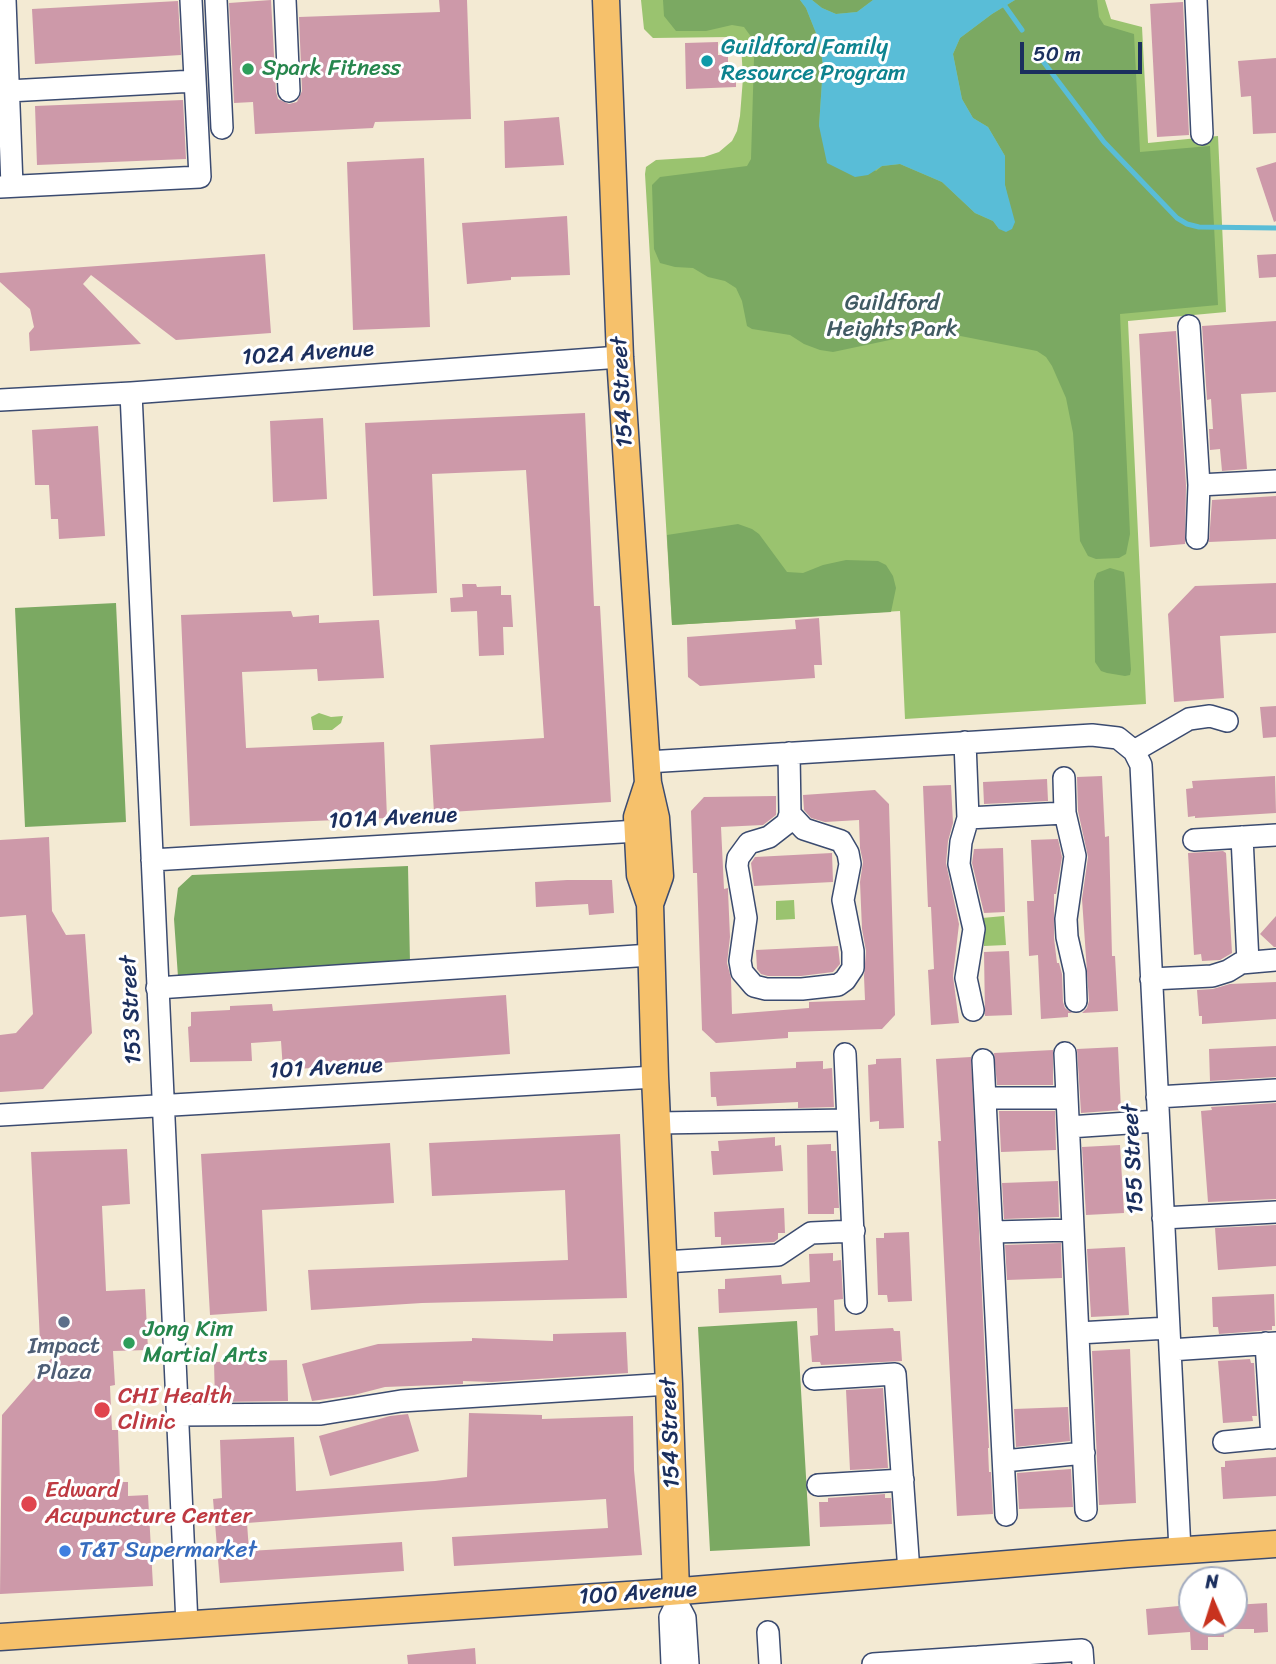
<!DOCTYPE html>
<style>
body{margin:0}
#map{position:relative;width:1276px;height:1664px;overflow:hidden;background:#f3ead3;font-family:Sriracha,sans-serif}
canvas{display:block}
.north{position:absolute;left:1178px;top:1566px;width:70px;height:70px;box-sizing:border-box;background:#fff;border:2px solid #a4acbf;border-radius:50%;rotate:357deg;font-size:19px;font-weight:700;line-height:28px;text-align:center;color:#1b2f5e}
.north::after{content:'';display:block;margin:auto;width:24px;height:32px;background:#c8321e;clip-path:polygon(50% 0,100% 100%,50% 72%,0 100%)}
.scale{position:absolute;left:1020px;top:42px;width:122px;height:32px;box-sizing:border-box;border:4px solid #1b2f5e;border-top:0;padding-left:9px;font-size:21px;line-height:24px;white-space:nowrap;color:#1b2f5e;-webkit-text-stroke:5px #fff;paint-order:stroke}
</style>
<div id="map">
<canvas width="1276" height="1664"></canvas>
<div class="north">N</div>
<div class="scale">50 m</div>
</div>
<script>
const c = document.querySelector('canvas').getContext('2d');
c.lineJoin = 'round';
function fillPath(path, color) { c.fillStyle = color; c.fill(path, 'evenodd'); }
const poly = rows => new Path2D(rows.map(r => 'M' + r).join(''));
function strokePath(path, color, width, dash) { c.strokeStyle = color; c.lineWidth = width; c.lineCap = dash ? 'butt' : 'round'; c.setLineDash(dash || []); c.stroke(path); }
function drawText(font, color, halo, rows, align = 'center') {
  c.font = font + ' Sriracha,sans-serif'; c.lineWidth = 6; c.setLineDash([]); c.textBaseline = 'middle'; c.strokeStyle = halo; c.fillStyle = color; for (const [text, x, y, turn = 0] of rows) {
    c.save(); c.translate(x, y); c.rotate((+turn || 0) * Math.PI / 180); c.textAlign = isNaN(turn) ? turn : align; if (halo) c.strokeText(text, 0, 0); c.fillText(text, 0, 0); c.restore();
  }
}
const green = poly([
 [641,0,1105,0,1111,19,1142,27,1148,143,1218,136,1226,312,1128,321,1146,704,905,719,900,611,672,625,645,174,646,167,656,160,704,157,719,152,732,141,737,131,740,116,743,78,741,44,736,38,730,37,653,38,644,29],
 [319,713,331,717,343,716,341,723,332,730,313,730,311,717],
 [794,900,795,919,776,920,776,901],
 [1004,916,1006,945,984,946,982,918]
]);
const forest = poly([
 [663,0,800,0,806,8,820,43,823,66,819,126,876,171,882,166,900,164,942,182,975,213,993,221,999,229,1009,204,1005,185,1005,156,988,127,973,118,962,99,953,54,960,38,992,14,1015,0,1097,0,1099,17,1104,25,1134,34,1140,152,1210,146,1218,305,1120,314,1130,534,1126,554,1119,558,1096,559,1088,556,1080,541,1073,433,1066,398,1052,366,1046,357,1037,351,940,332,918,334,833,352,820,350,804,344,790,335,752,329,747,326,742,301,736,288,725,281,708,277,693,268,675,267,660,263,654,249,652,185,660,177,747,166,751,159,754,58,752,38,744,27,732,25,706,31,676,31,664,16],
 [812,0,873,0,857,12,836,14,822,8],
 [738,524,752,529,759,534,787,572,803,573,823,565,846,560,878,561,886,565,893,576,896,588,891,612,672,625,667,535],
 [1110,568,1124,572,1125,579,1131,670,1130,675,1125,676,1107,673,1101,671,1095,662,1094,581,1097,573],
 [116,603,126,822,25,827,15,608],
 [408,866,410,963,178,977,174,919,178,888,192,875],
 [797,1321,810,1546,710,1551,698,1327]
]);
const water = poly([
 [800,0,812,0,822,8,836,14,857,12,873,0,1015,0,992,14,960,38,953,54,962,99,973,118,988,127,1005,156,1005,185,1015,222,1012,229,1006,232,999,229,993,221,975,213,942,182,900,164,882,166,868,175,855,177,827,163,819,126,823,66,820,43,806,8]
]);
const stream = poly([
 [1005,6,1022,30],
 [1042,60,1104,142,1177,218,1187,224,1199,227,1276,228]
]);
const building = poly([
 [271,0,276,92,278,99,289,104,297,102,302,91,299,17,440,12,439,0,467,0,471,119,375,122,373,128,255,134,253,102,234,103,229,3],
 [178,1,181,55,35,64,32,9],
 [1183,2,1189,135,1157,137,1150,4],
 [718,42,718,55,728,55,728,67,736,67,736,87,686,89,685,43],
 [1276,58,1276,133,1253,134,1251,96,1241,97,1238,61],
 [183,100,186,159,37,165,35,106],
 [559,117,564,165,505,168,504,121],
 [424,158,430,327,353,330,347,162],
 [1276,162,1276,221,1274,222,1256,168],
 [567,216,570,275,511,277,511,280,467,284,462,223],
 [265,254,271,333,176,340,91,275,83,284,141,344,30,351,29,333,34,327,30,309,0,282,0,273],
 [1276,254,1276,277,1259,278,1257,255],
 [1276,321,1276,392,1241,394,1247,469,1222,471,1220,449,1210,450,1209,429,1213,429,1211,399,1207,400,1202,326],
 [1176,331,1186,485,1185,544,1150,547,1139,334],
 [585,413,594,606,600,606,611,802,434,813,430,745,544,738,526,470,432,474,437,593,373,596,365,423],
 [323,418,327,499,273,502,270,421],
 [98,426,105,536,59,539,58,519,51,519,49,485,35,485,32,430],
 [1276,496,1276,539,1209,542,1212,500],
 [1276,583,1276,633,1220,636,1224,698,1174,702,1168,614,1195,586],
 [462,584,476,584,477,587,501,586,501,595,511,595,513,627,503,627,504,655,479,656,477,611,451,612,450,598,463,597],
 [291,611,293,617,319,615,319,623,379,620,384,678,318,681,317,669,242,672,246,748,384,742,387,818,190,826,181,615],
 [819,618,822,665,814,665,815,678,700,686,688,677,687,637,796,629,795,620],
 [1276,706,1276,737,1263,738,1260,707],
 [1102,776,1105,837,1109,836,1112,956,1115,956,1118,1011,1082,1013,1087,1008,1089,1001,1082,899,1088,857,1078,811,1077,777],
 [1275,776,1276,813,1195,818,1195,816,1188,817,1186,789,1193,788,1192,781],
 [1047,779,1048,801,984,804,983,782],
 [951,785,953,823,948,841,946,863,959,924,953,976,959,1023,931,1025,928,970,934,969,931,907,928,907,923,786],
 [875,790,889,804,895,1015,882,1029,788,1032,788,1038,716,1043,702,1030,697,873,693,873,691,811,704,797,776,796,776,815,763,825,721,827,724,889,728,888,728,891,730,937,727,963,731,978,732,1014,809,1008,809,1002,865,1000,864,976,866,951,862,929,860,882,863,862,860,848,859,820,825,822,811,818,804,810,803,795],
 [49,837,52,911,66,935,85,934,92,1033,43,1089,0,1092,0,1035,16,1033,33,1014,26,915,0,917,0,840],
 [1058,839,1062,857,1056,894,1054,894,1054,938,1057,963,1059,963,1062,974,1063,1002,1065,1008,1072,1013,1068,1013,1068,1017,1041,1019,1038,955,1029,956,1027,901,1034,901,1031,840],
 [1003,848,1005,912,984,913,972,863,974,849],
 [1223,851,1226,853,1232,953,1220,960,1202,961,1201,954,1194,955,1188,853],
 [832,853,833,882,754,886,751,863,755,857],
 [567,880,612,880,614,913,589,915,588,904,536,907,535,882],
 [1276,916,1276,947,1274,947,1260,934],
 [838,946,840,964,833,972,801,976,768,976,761,974,757,969,756,950],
 [1009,951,1012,1015,985,1016,984,952],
 [1276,982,1276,1019,1202,1024,1202,1016,1199,1016,1197,990,1213,989,1230,984],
 [506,995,510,1054,283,1070,281,1041,251,1043,252,1061,190,1062,188,1027,191,1026,191,1012,230,1010,230,1006,272,1004,273,1011],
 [1276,1046,1276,1077,1210,1081,1209,1049],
 [1118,1047,1121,1110,1081,1113,1077,1049],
 [1053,1050,1053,1085,997,1085,994,1053],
 [971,1057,989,1448,988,1448,989,1472,991,1472,993,1514,957,1516,938,1141,941,1141,936,1059],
 [901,1058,904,1128,879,1129,879,1121,870,1122,868,1065,876,1064,876,1059],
 [823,1061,823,1069,832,1068,834,1107,798,1108,798,1102,717,1106,716,1097,711,1097,710,1072,796,1068,796,1062],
 [1276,1103,1276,1199,1208,1202,1201,1111,1212,1110,1211,1107],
 [999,1111,1055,1111,1056,1150,1001,1152],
 [620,1134,627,1298,422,1303,311,1310,308,1270,568,1260,565,1190,432,1196,429,1143],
 [775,1137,775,1146,781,1145,783,1171,713,1175,711,1151,719,1151,718,1141],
 [390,1143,394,1203,262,1210,267,1311,210,1315,201,1154],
 [831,1144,831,1151,836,1151,839,1208,834,1208,834,1214,808,1214,807,1145],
 [1120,1145,1124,1213,1086,1215,1082,1147],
 [127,1149,130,1204,102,1206,106,1291,145,1289,148,1350,113,1351,115,1385,110,1386,112,1430,118,1430,120,1482,128,1482,128,1496,148,1495,153,1586,0,1594,2,1415,57,1352,40,1342,31,1152],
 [1058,1181,1059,1217,1004,1219,1002,1183],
 [784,1208,785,1233,778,1233,778,1239,774,1242,721,1245,721,1237,715,1237,714,1212],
 [1276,1225,1276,1266,1218,1270,1215,1228],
 [909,1232,912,1301,888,1302,887,1295,878,1295,876,1238,884,1238,884,1233],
 [1061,1243,1062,1278,1007,1280,1005,1245],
 [1125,1247,1129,1315,1091,1317,1087,1249],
 [833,1253,833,1261,841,1260,843,1299,834,1300,835,1331,893,1328,894,1331,900,1331,902,1361,821,1365,820,1362,812,1362,810,1336,818,1335,817,1308,719,1313,718,1289,725,1289,725,1279,781,1275,782,1284,810,1282,809,1254],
 [1274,1294,1275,1326,1272,1326,1272,1330,1219,1334,1218,1327,1213,1327,1212,1297],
 [626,1332,628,1373,492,1382,463,1381,463,1384,385,1387,354,1395,312,1401,302,1364,378,1344,472,1341,472,1338,553,1341,553,1334],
 [1130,1349,1136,1503,1099,1505,1092,1351],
 [1250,1359,1251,1363,1254,1363,1257,1416,1252,1416,1253,1421,1223,1423,1218,1361],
 [287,1360,288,1401,215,1402,214,1362],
 [883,1388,888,1468,850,1470,846,1390],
 [1068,1407,1070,1441,1016,1447,1014,1409],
 [469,1413,542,1415,542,1419,633,1416,634,1470,642,1555,454,1566,452,1537,608,1528,606,1499,418,1510,247,1523,249,1551,402,1542,404,1571,220,1583,213,1499,222,1498,220,1440,294,1437,296,1491,435,1481,467,1477],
 [408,1414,419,1451,330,1476,319,1436,390,1416],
 [1276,1457,1276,1496,1223,1499,1221,1467,1225,1467,1225,1461],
 [1071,1469,1073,1507,1019,1509,1017,1473],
 [885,1494,885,1498,891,1498,892,1524,820,1527,819,1502,828,1502,828,1498],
 [1267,1603,1268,1632,1254,1633,1254,1629,1234,1629,1234,1605],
 [1179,1606,1179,1609,1192,1608,1192,1622,1223,1622,1224,1637,1208,1637,1208,1650,1191,1650,1190,1632,1148,1635,1146,1609],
 [475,1648,476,1664,408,1664,407,1655]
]);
const minor = poly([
 [5,0,12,186],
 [216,0,222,128],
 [285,0,289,91],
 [1196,0,1202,134],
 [8,91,195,81],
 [0,187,200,177,191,0],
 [1189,326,1199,485,1276,481],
 [131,393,187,1624],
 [0,400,131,393,620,357],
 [1197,538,1199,485],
 [965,742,968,818,961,842,959,864,974,929,966,978,973,1010],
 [1134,751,1189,719,1210,716,1227,721],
 [789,753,790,814,787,823,769,837,749,843,738,858,737,866,746,918,740,961,742,972,754,986,766,989,802,989,838,985,845,980,853,968,853,951,843,900,850,864,848,853,841,841,804,829,790,814],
 [647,762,1092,735,1118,738,1134,751,1141,765,1180,1550],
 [1064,778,1065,813,1075,856,1066,919,1067,937,1075,972,1076,1001],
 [968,818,1065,813],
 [1242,837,1248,962],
 [1194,840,1276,835],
 [152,860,638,831],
 [1151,979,1212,976,1228,971,1241,963,1276,960],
 [157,988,651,955],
 [1065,1053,1086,1510],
 [845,1054,856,1303],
 [983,1060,1006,1515],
 [1157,1097,1276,1090],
 [985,1098,1067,1098],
 [0,1115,655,1077],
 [657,1123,848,1120],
 [1069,1127,1158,1121],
 [1163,1218,1276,1212],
 [992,1232,1073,1230],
 [664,1262,778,1255,811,1233,854,1231],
 [1078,1333,1169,1328],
 [1266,1343,1272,1438],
 [1170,1350,1276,1343],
 [814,1379,895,1374,909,1572],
 [178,1415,321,1414,401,1401,669,1384],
 [1224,1442,1276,1437],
 [1004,1461,1084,1453],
 [818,1485,903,1480],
 [676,1591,677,1603,685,1618,688,1664],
 [768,1632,770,1664],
 [978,1657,1082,1650,1083,1664],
 [672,1664,670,1617,677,1603],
 [873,1664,978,1657,978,1664]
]);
const major = poly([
 [606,0,620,357,648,783,656,818,660,876,650,904],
 [648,783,637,817,640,875,650,904,655,1077,669,1384,676,1591],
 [0,1637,657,1593,1129,1554,1276,1544]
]);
const markers = [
 [707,61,7,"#0f9aa8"],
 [248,69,7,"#2e9e5b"],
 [64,1322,7,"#5c6f8a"],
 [129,1343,7,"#2e9e5b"],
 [102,1410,9,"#e0444e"],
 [29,1504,9,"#e0444e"],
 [65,1551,7,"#3f7fe0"]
];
const cultureNames = [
 ["Guildford Family",721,48],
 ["Resource Program",721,74]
];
const leisureNames = [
 ["Spark Fitness",262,69],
 ["Jong Kim",143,1330],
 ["Martial Arts",143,1356]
];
const parkNames = [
 ["Guildford",892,304],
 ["Heights Park",892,330]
];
const streetNames = [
 ["102A Avenue",308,354,-4],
 ["154 Street",623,392,-93],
 ["101A Avenue",393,819,-3],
 ["153 Street",132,1010,-93],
 ["101 Avenue",326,1069,-3],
 ["155 Street",1134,1159,-93],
 ["154 Street",671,1433,-92],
 ["100 Avenue",638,1594,-4]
];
const serviceNames = [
 ["Impact",64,1347],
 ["Plaza",64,1373]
];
const healthNames = [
 ["CHI Health",118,1397],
 ["Clinic",118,1423],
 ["Edward",45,1491],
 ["Acupuncture Center",45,1517]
];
const shopNames = [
 ["T&T Supermarket",79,1551]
];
fillPath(green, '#9ac36f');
fillPath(forest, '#7ba962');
fillPath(water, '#59bdd7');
strokePath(stream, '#59bdd7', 5);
fillPath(building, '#cd99a9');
strokePath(minor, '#3b4b70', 24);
strokePath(major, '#3b4b70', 29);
strokePath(minor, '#fff', 21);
strokePath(major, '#f6c16b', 26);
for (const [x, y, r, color] of markers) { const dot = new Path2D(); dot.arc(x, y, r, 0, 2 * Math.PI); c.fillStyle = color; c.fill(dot); strokePath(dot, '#fff', 2.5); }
drawText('23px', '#0d838f', '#fff', cultureNames, 'left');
drawText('23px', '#27864d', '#fff', leisureNames, 'left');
drawText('23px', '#415b63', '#fff', parkNames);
drawText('23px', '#1b2f5e', '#fff', streetNames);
drawText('23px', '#4e5e75', '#fff', serviceNames);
drawText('23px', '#be3a42', '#fff', healthNames, 'left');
drawText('23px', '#366cbe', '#fff', shopNames, 'left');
</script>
